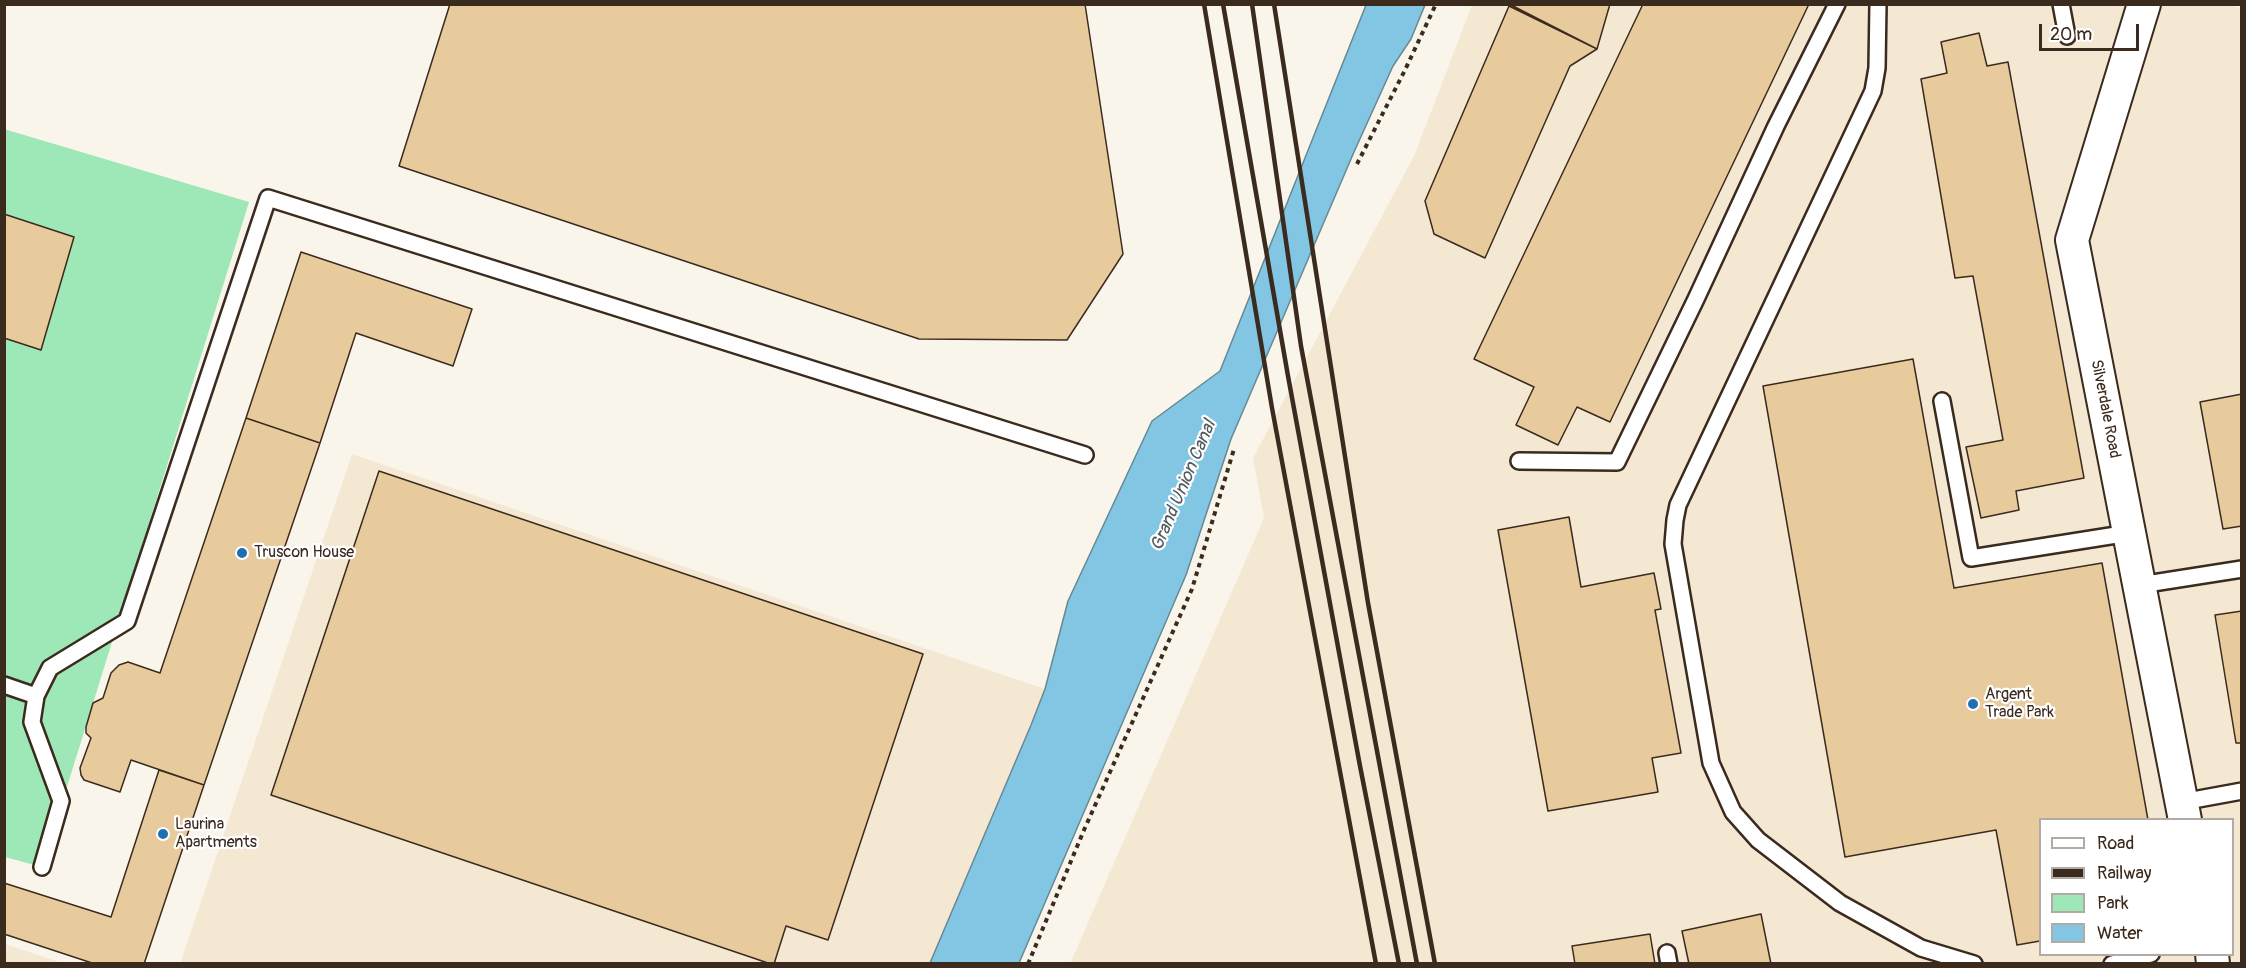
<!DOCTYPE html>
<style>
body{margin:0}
#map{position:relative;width:2246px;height:968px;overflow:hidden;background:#faf5eb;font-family:Pangolin,sans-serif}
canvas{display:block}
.frame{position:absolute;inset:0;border:6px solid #3b2a1e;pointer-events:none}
.legend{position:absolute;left:2039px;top:818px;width:195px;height:138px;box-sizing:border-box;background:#fff;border:2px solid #b1aaa5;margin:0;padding:8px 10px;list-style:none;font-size:18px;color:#3b2a1e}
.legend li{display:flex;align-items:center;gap:12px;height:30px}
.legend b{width:30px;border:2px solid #b1aaa5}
.scale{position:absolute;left:2039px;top:24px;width:100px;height:27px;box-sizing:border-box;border:3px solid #3b2a1e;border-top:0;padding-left:8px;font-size:18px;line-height:21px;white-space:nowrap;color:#3b2a1e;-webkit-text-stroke:4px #fff;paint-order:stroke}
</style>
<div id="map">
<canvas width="2246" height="968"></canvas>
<div class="frame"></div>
<ul class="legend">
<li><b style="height:8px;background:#fff"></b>Road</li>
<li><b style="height:8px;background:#3b2a1e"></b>Railway</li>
<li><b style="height:16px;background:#9ee7b6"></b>Park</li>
<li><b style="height:16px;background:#82c6e3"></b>Water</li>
</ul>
<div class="scale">20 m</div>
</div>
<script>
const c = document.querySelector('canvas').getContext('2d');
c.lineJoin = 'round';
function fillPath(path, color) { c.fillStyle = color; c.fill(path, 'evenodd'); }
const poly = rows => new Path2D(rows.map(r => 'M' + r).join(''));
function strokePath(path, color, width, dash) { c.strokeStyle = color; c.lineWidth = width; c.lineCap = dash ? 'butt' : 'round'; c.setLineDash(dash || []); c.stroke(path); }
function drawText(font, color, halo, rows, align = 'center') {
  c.font = font + ' Pangolin,sans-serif'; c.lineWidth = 4.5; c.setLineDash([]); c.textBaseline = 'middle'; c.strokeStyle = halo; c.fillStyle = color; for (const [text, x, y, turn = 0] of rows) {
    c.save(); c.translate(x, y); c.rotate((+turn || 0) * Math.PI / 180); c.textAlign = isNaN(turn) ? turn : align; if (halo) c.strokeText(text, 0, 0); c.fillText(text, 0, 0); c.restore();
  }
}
const built = poly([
 [2227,4,2241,8,2241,963,1070,964,1264,518,1253,458,1414,156,1472,5],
 [2040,820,2232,820,2232,954,2040,954],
 [352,454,1045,689,930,963,180,964],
 [5,944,62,963,5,963]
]);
const green = poly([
 [4,129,249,202,42,867,5,857]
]);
const water = poly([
 [1366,5,1425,5,1411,39,1393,66,1354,152,1231,439,1186,575,1019,963,930,963,1031,725,1045,689,1068,601,1152,421,1220,371,1366,5]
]);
const building = poly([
 [450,4,1085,4,1123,254,1067,340,919,339,399,166,450,4],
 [1509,4,1610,4,1597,49,1509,4],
 [1643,4,1809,4,1610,422,1577,407,1558,445,1516,425,1534,387,1474,359,1643,4],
 [1509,6,1597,49,1570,66,1485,258,1434,234,1425,201,1509,6],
 [1979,33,1987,66,2008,62,2084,478,2016,491,2019,510,1981,518,1966,447,2003,440,1973,276,1955,278,1921,79,1947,73,1941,42,1979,33],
 [4,214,74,237,41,350,4,338,4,214],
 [301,252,472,309,453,366,356,333,320,443,246,418,301,252],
 [1913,359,1954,588,2102,563,2148,820,2040,820,2040,941,2017,945,1996,830,1845,857,1763,386,1913,359],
 [2242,394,2242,526,2223,529,2200,402,2242,394],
 [246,418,320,443,204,785,131,760,120,792,84,780,81,775,80,768,91,738,86,733,86,727,93,703,103,698,111,673,119,665,128,662,160,673,246,418],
 [379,471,923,654,828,940,786,926,774,964,771,964,271,795,379,471],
 [1569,517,1581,587,1654,573,1661,609,1655,610,1681,753,1652,758,1658,792,1548,811,1498,530,1569,517],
 [2242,611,2242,743,2236,743,2215,615,2242,611],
 [159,770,204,785,144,964,95,964,4,934,4,883,111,917,159,770],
 [1761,914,1771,964,1689,964,1682,931,1761,914],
 [1650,934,1655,964,1575,964,1572,946,1650,934]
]);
const path = poly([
 [1357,164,1405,70,1436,4],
 [1028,964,1084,830,1192,589,1234,449]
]);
const lane = poly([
 [1878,4,1877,68,1873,91,1678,505,1675,520,1673,544,1711,763,1733,812,1758,840,1840,903,1921,948,1974,964],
 [2061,4,2067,36],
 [1942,401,1971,558,2129,533],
 [1519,461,1617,462,1696,299,1776,126,1837,4],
 [2140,585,2242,569],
 [4,685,36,696],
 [2182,802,2242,791],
 [42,867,61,801,32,722,36,696,50,668,127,621,268,198,1085,455],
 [1667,953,1669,964],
 [2112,964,2151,954]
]);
const street = poly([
 [2144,4,2072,240,2185,820],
 [2212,954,2213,964]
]);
const rail = poly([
 [1204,4,1272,408,1376,964],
 [1223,4,1288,376,1360,766,1399,964],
 [1252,4,1301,346,1417,964],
 [1274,4,1368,603,1435,964]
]);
const markers = [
 [242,553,6,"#1f6fb2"],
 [1973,704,6,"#1f6fb2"],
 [163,834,6,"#1f6fb2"]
];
const streetNames = [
 ["Silverdale Road",2105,409,79]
];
const poiNames = [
 ["Truscon House",254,553],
 ["Argent",1985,695],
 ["Trade Park",1985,713],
 ["Laurina",175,825],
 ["Apartments",175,843]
];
const waterNames = [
 ["Grand Union Canal",1184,486,-67]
];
fillPath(built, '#f5e8d3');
fillPath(green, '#9ee7b6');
fillPath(water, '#82c6e3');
strokePath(water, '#668894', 1.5);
fillPath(building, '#e8cb9c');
strokePath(building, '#3b2a1e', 1.5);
strokePath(lane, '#3b2a1e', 20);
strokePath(street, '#3b2a1e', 36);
strokePath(path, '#3b2a1e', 4, [4.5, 4.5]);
strokePath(lane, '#fff', 15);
strokePath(street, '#fff', 32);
strokePath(rail, '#3b2a1e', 4.5);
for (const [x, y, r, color] of markers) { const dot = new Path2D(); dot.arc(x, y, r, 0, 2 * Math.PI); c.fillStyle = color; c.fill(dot); strokePath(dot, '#fff', 2); }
drawText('16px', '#3b2a1e', '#fff', streetNames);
drawText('16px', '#3b2a1e', '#fff', poiNames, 'left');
drawText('italic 18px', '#505959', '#fff', waterNames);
</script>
